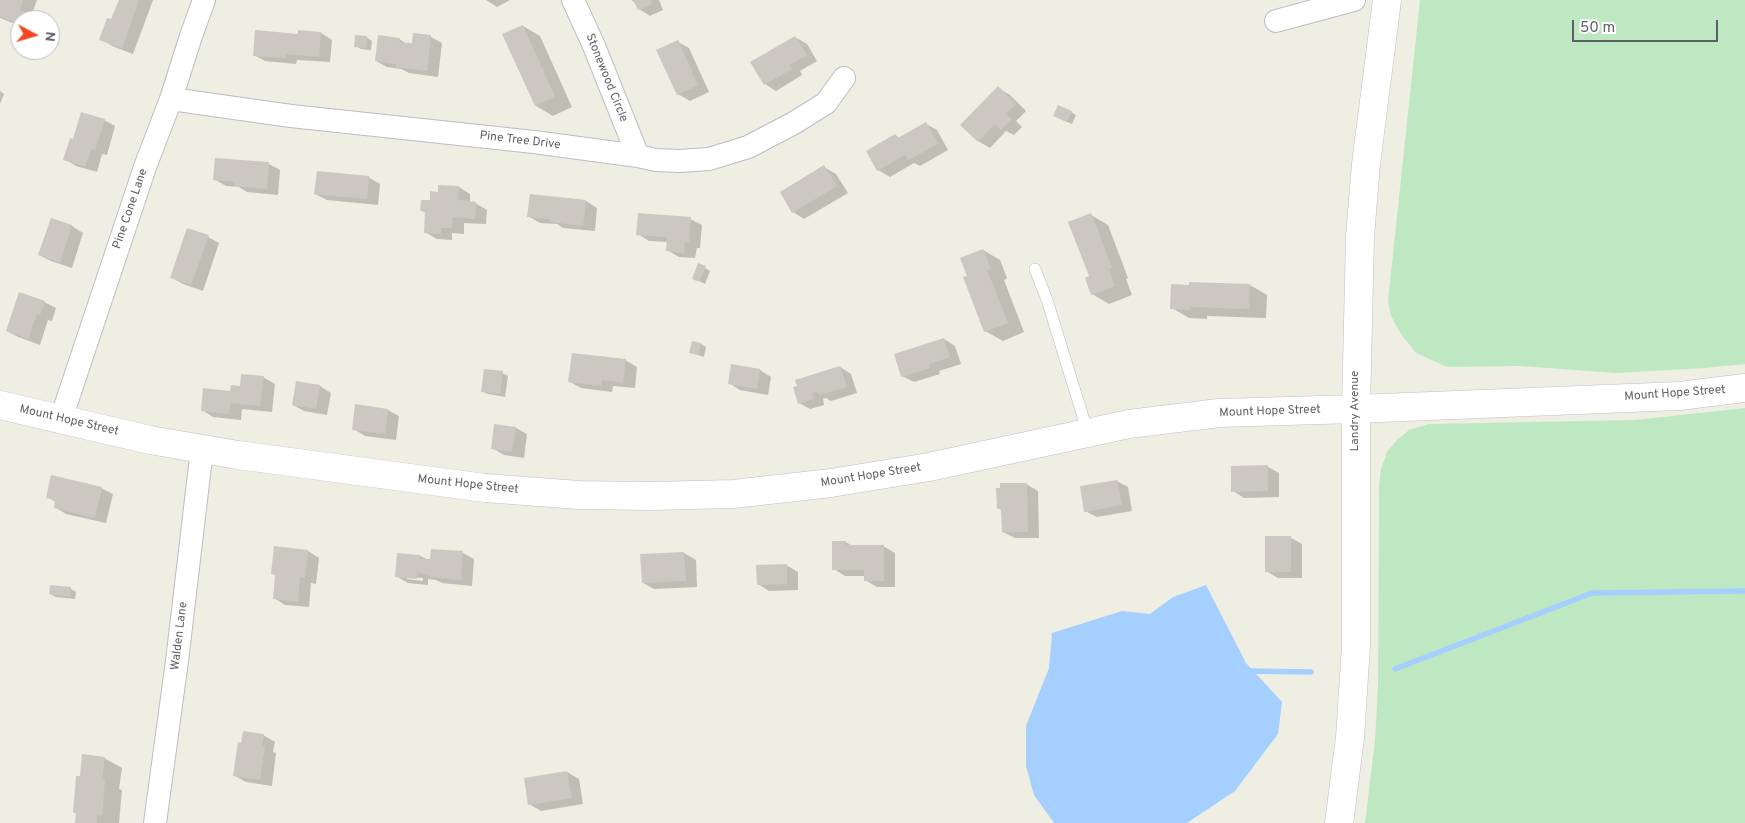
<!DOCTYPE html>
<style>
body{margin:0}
#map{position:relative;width:1745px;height:823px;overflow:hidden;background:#efeee3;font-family:Overpass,sans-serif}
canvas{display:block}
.north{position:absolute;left:10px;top:10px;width:50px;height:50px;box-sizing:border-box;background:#fff;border:1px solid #bebfc1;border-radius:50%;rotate:96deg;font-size:14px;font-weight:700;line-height:20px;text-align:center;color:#5c5f65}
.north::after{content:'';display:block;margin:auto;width:18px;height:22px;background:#f34725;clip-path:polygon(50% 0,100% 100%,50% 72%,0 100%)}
.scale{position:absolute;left:1572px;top:20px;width:146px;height:22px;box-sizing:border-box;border:2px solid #5c5f65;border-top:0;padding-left:6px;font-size:15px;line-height:18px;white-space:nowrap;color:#5c5f65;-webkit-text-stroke:4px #fff;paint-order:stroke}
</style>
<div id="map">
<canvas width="1745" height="823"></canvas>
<div class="north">N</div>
<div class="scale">50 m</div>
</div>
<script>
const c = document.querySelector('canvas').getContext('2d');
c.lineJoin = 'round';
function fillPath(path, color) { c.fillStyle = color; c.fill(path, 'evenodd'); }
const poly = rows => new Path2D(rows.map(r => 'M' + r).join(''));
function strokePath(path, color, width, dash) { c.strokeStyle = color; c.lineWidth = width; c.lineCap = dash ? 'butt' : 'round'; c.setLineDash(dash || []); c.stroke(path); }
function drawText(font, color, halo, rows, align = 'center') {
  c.font = font + ' Overpass,sans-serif'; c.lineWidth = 4; c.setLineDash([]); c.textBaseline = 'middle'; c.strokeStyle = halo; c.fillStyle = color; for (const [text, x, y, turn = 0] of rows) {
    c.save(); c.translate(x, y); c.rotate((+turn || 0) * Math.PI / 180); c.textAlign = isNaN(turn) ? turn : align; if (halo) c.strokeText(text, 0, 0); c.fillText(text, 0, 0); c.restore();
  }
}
const green = poly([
 [1420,0,1745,0,1745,364,1705,368,1616,373,1520,366,1447,367,1416,353,1401,334,1391,316,1388,301],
 [1745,408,1745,823,1365,823,1375,740,1378,686,1379,485,1381,469,1387,452,1397,440,1409,430,1429,424,1635,420]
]);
const water = poly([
 [1206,585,1246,663,1282,702,1278,734,1235,791,1187,823,1054,823,1034,795,1026,766,1026,726,1049,668,1052,633,1122,611,1150,614,1173,597]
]);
const shadow = poly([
 [0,0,37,0,31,17,37,20,20,20,20,26,0,18],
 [120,0,153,0,133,54,112,46,101,39,112,21],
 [486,0,510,0,497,7],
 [631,0,659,0,663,10,650,16,639,9,636,3],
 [523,26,540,36,572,107,553,116,536,106,504,35],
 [321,33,332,40,330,62,297,60,296,64,265,61,254,55,299,35],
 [414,35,431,37,442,43,438,77,409,73,401,69,387,67,376,61,399,39,407,44,413,45],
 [366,37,372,41,371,50,361,49,356,46],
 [795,37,807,44,817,61,800,71,802,75,776,91,765,84],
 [678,42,689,48,709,92,690,101,678,94],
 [998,88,1010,95,1026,111,1016,121,1022,127,1014,135,1006,131,990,148,978,141],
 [0,91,4,94,0,104],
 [1071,112,1076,115,1072,124,1060,119],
 [104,120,115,126,107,155,102,154,97,172,76,166,65,159,74,141],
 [926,124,937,130,948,150,920,166,914,163,890,177,878,170,895,135,900,138],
 [269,164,280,170,278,195,247,192,239,187,226,186,214,179],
 [824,167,836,174,848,193,804,219,793,212],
 [368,177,380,184,378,205,327,200,315,194],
 [459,187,470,194,470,202,475,203,487,210,486,224,464,223,464,234,452,233,452,240,437,239,425,232,426,213,422,211,431,202],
 [586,201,597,208,595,231,563,228,557,224,540,223,528,216],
 [1091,215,1108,225,1128,278,1126,279,1132,295,1109,304,1092,294,1090,277],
 [51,219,72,226,83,233,72,268,51,261,39,255],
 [690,219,702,225,700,248,697,248,695,258,679,257,667,250,668,242,649,241,638,234],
 [208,237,219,243,203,291,183,284,171,277],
 [983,250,1000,260,1007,278,1004,280,1024,332,1003,341,985,331,968,276],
 [705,268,710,271,705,284,699,281],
 [1250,285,1267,295,1266,318,1207,316,1207,319,1189,318,1172,308],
 [44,302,56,308,52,321,48,320,40,345,18,337,7,331],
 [944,339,955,346,961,364,939,371,940,374,914,382,902,376],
 [701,344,706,347,704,357,691,353],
 [625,360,637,367,635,388,613,386,612,392,581,388,570,382],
 [732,365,760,370,771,377,768,395,740,390,729,383],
 [840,367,851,374,857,393,831,401,826,398,823,399,824,405,810,409,799,403],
 [502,373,508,376,505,397,488,394,482,391],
 [263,377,275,384,272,412,242,409,241,420,213,417,202,410,231,392],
 [320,386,331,393,327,415,304,411,293,405],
 [388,410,399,416,396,440,365,436,354,429],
 [516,428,527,434,524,458,504,455,492,448],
 [1268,467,1279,473,1279,497,1244,498,1233,491],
 [1117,481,1128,487,1132,511,1097,517,1085,511],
 [1026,484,1038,491,1039,538,1015,538,1003,532,1003,511,998,508],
 [101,488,113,494,106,523,66,514,55,507,56,502,47,497],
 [1291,538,1302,544,1302,578,1278,578,1266,571],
 [846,542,854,547,883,546,895,553,895,587,877,587,865,580,865,576,845,576,834,569],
 [432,550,463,553,474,559,472,586,442,583,436,580,428,579,428,585,408,583,396,576,420,556,431,561],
 [407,577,423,578,423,581,407,579],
 [308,551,319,558,316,584,311,583,309,607,285,605,274,598],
 [684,553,696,560,697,587,654,589,643,583,641,555],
 [786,565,798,572,798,590,769,591,758,584],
 [51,586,71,589,76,592,75,599,56,597,50,594],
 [263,735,275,742,273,752,276,753,272,786,246,782,235,776],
 [104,758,122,768,119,789,122,790,119,823,77,823,77,814,74,812,81,777],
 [567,772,579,779,583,804,541,811,529,804]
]);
const stream = poly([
 [1395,669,1592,593,1745,591],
 [1246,671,1311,672]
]);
const building = poly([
 [0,0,23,0,20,10,28,13,25,20,20,20,20,24,0,17],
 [119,0,139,0,122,48,99,40,107,18,111,19],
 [633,0,651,0,652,4,638,10],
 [523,25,555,97,535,106,502,34],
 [255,30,298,34,298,30,321,32,319,57,286,54,285,58,253,56],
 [413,33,431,35,427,71,396,67,396,64,375,61,378,35,400,38,399,42,412,43],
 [355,35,367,36,366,48,354,47],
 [795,36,807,55,789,65,792,69,764,85,750,62],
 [678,40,698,85,677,95,656,50],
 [998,86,1016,104,1006,114,1012,119,1001,130,995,124,978,142,960,125],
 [1058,105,1072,111,1067,122,1053,116],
 [81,112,105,119,95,150,91,149,85,167,63,160,70,138,73,139],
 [926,122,938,144,908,160,905,155,877,171,866,151,895,134,898,138],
 [215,158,269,162,267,189,234,186,235,182,213,180],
 [824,165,837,186,792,213,780,192],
 [317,171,369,176,367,199,314,194],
 [438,185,459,186,458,200,476,202,475,219,453,217,452,228,441,228,441,234,424,233,425,211,420,211,421,200,430,200,430,191,438,192],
 [530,194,586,200,583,226,550,222,550,219,527,217],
 [638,213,691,217,689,242,685,242,684,253,666,251,667,237,636,235],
 [1091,213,1112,268,1109,269,1115,286,1091,295,1085,278,1089,276,1068,222],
 [51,218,72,225,60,263,38,255],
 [187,228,209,235,191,285,170,278],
 [983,249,991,269,987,270,1008,323,984,332,963,277,967,276,960,258],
 [698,263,706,266,699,282,692,279],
 [1189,282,1250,284,1249,309,1191,307,1191,310,1170,309,1171,284,1189,285],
 [19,292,45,301,40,315,37,314,28,339,6,331],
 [944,338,950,357,929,364,930,368,901,377,894,354],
 [692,341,701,343,699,355,689,353],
 [572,353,626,359,623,383,602,380,601,386,568,382],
 [731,364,760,369,757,389,728,384],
 [840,366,847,387,819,395,817,391,812,393,814,399,798,404,793,387,797,386,795,380],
 [484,369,503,371,500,394,481,392],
 [241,374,264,376,260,406,231,403,229,414,201,411,203,388,230,391,231,385,240,386],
 [296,381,320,385,316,409,292,405],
 [355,404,388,409,385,434,352,430],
 [494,424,516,427,512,452,491,449],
 [1268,465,1268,491,1231,492,1231,466],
 [51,475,102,487,95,518,54,508,55,500,46,498],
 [1117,480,1122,505,1084,512,1080,486],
 [1000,483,1027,483,1028,532,1002,532,1001,509,997,509,996,488,1000,488],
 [1265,536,1291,536,1291,572,1265,572],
 [832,541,846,541,846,545,884,545,884,581,864,581,864,570,832,570],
 [274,546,308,550,305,578,300,577,298,602,273,599,275,575,271,574],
 [431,549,463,551,461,580,430,577,430,575,417,573,417,579,395,577,397,553,420,555,420,559,430,559],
 [684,552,686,581,642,583,640,554],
 [787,564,787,584,757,585,756,565],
 [50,585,71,587,70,597,49,594],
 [243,731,264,734,262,745,265,746,260,780,233,776,238,742,241,743],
 [82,754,105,757,102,779,105,779,102,816,97,815,97,823,75,823,76,813,73,813,76,776,80,776],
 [567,771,572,798,528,805,524,778]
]);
const lane = poly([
 [1035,269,1047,300,1088,433]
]);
const street = poly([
 [573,0,594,46,638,156],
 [1276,21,1354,0],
 [171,99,291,116,534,142,638,156,656,160,680,161,709,159,748,147,794,123,826,103,844,78],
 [61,419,145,167,171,99,191,36,204,0],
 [155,823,177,661,202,449]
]);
const secondary = poly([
 [0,405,150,440,238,455,485,488,579,495,651,496,733,494,831,483,929,467,1129,424,1219,413,1356,409,1679,396,1745,388],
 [1339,823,1350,738,1356,645,1356,409,1360,236,1366,164,1387,0]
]);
const streetNames = [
 ["Stonewood Circle",606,78,68],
 ["Pine Tree Drive",520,141,7],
 ["Pine Cone Lane",131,209,-71],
 ["Mount Hope Street",1675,394,-4],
 ["Landry Avenue",1356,411,-90],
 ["Mount Hope Street",1270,412,-2],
 ["Mount Hope Street",69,421,13],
 ["Mount Hope Street",871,476,-9],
 ["Mount Hope Street",468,485,6],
 ["Walden Lane",180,636,-83]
];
fillPath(green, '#bee8c2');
fillPath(water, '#a4cfff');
fillPath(shadow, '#0003');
strokePath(stream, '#a4cfff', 5.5);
fillPath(building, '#cac8c1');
strokePath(lane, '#bbbdc3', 12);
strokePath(street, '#bbbdc3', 24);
strokePath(secondary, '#bcbfc6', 29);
strokePath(lane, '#fff', 11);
strokePath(street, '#fff', 22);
strokePath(secondary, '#fff', 28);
drawText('12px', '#5c5f65', '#fff', streetNames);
</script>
